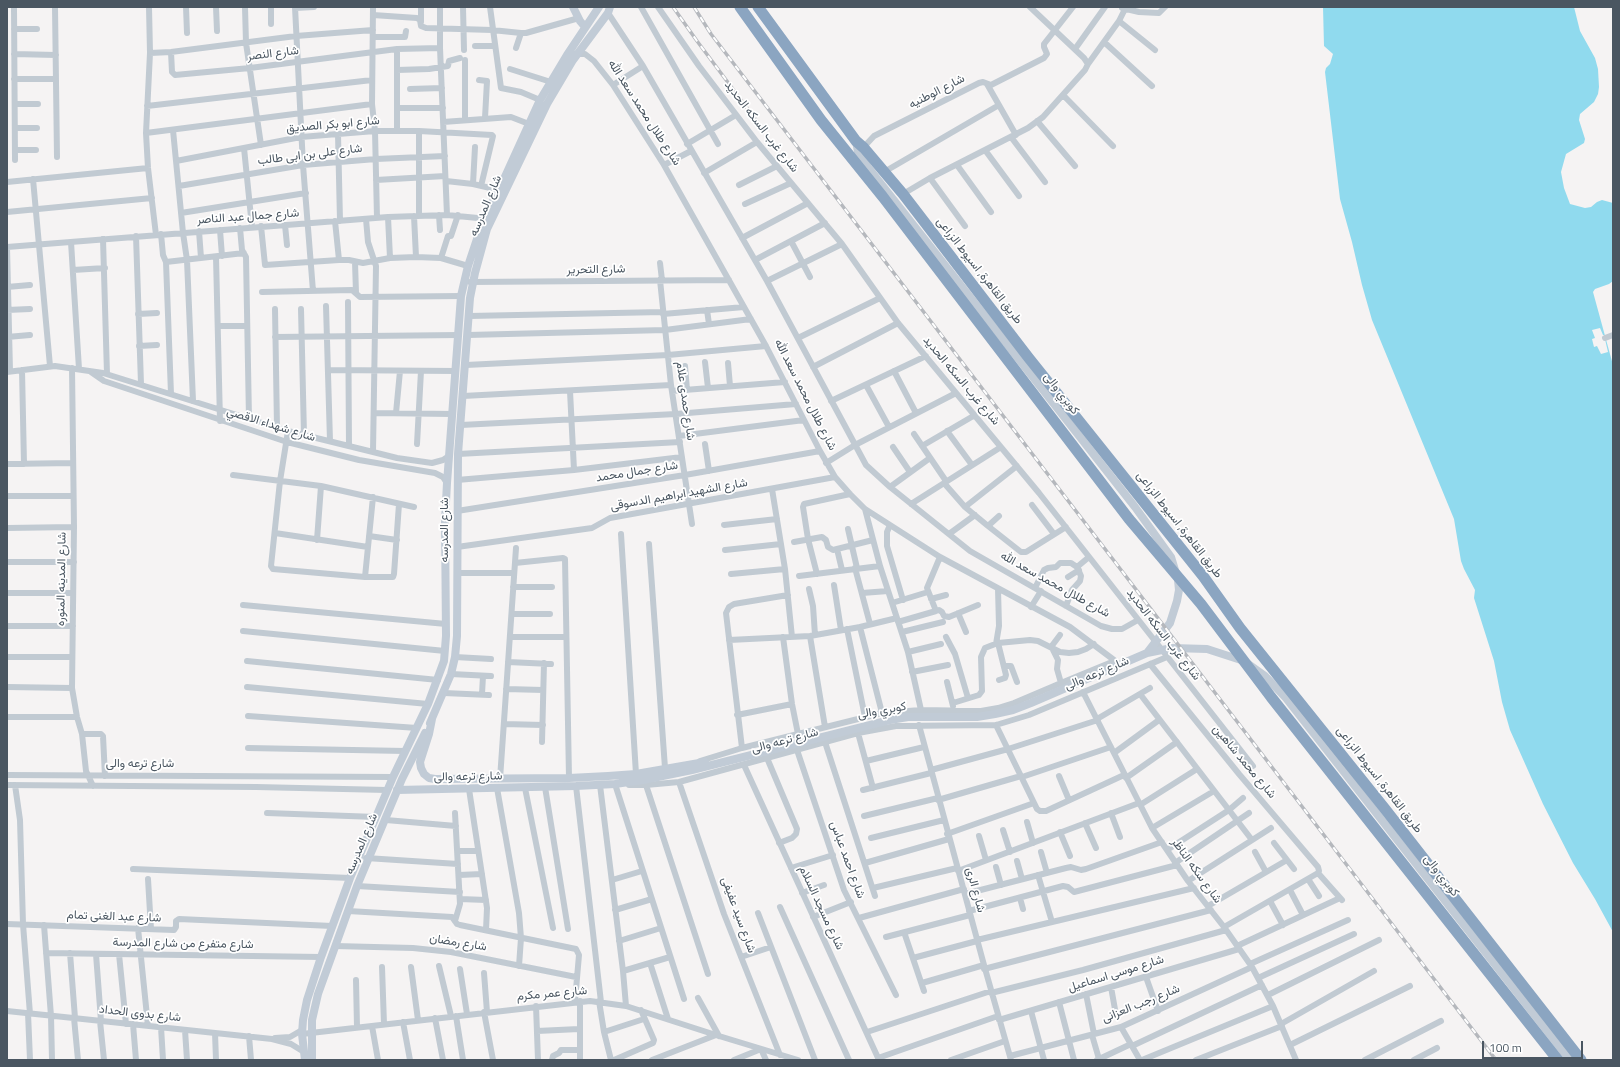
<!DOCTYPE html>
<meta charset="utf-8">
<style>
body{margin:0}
#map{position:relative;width:1620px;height:1067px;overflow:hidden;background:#f5f3f3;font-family:"Titillium Web",sans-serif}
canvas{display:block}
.frame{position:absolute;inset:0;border:8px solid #4a5661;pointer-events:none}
.scale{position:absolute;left:1482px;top:1041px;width:101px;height:18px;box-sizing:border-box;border:2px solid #4a5661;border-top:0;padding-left:5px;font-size:12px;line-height:14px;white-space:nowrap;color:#4a5661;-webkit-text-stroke:3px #fff;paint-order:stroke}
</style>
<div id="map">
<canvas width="1620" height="1067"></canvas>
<div class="frame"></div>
<div class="scale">100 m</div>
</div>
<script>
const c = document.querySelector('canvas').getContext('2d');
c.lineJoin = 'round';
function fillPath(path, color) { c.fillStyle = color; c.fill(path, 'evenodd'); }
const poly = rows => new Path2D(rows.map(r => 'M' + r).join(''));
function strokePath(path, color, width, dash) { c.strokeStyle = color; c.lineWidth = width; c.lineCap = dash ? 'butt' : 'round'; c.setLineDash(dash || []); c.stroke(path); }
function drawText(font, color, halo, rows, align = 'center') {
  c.font = font + ' "Titillium Web",Vazirmatn,sans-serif'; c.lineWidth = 3.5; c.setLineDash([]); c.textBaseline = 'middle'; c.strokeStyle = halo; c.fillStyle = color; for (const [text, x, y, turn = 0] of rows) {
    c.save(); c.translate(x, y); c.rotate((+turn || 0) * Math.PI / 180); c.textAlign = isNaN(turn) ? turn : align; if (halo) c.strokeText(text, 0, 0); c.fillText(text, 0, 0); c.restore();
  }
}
const water = poly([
 [1323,7,1574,7,1580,31,1595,58,1598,69,1599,87,1598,94,1594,102,1580,114,1579,120,1585,139,1584,143,1566,154,1561,172,1564,188,1570,204,1585,208,1591,207,1597,202,1602,200,1613,203,1613,281,1609,284,1595,289,1593,292,1613,365,1613,932,1595,899,1573,863,1543,804,1510,730,1502,702,1494,661,1474,598,1475,590,1464,569,1461,561,1454,519,1372,320,1362,285,1352,242,1340,199,1325,72,1326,68,1330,64,1333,54,1324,46]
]);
const pier = poly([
 [1600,328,1603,335,1604,335,1608,352,1601,354,1597,346,1594,347,1592,339,1595,338,1592,330]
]);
const street = poly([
 [14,7,15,160],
 [55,7,57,157],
 [149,7,150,53,146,133,148,168,156,235],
 [186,7,187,33],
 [216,7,217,31],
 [245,7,246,43,261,145],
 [271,7,271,24],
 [295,7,303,165,313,291],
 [373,7,372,104,375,131,377,218],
 [440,7,440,48,447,215],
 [463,7,464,50],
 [490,7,501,88,521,92,540,100],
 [641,7,718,144],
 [658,7,699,66,757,142,842,244,898,323,1039,493,1253,766],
 [1030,7,1084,58,1088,64],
 [295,8,314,7],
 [1122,8,1139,12,1159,13,1165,7],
 [608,13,643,66,767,281,866,465,890,487,970,551,1101,626,1112,629,1122,629,1138,620],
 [373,15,417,18,420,20,421,26,426,28,492,30,521,33,526,33,579,18],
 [1119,21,1155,50],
 [421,22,421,7],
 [14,29,37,29],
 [373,37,405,37,406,31],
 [1104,42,1152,86],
 [475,46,494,46],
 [516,48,521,33],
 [1075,49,1105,7],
 [171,52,172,72,175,75,250,68,397,49,440,48],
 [150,53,171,52,296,36,373,30],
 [14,54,56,55],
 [575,54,585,54,594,61,613,85,664,165,766,346,820,451,835,477,850,494,865,509,940,557,1070,627,1114,660,1112,662,1061,683,1014,703,998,708,981,711,921,710,882,713,742,748,700,761],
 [510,69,551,82],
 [397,70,429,69,448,66,449,61,460,58],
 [14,79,56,79],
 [479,80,487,81,485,118],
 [987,84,1016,135],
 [613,85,643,66],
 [410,89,442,88],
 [1063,95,1113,146],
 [15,104,38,104],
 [147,106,372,80],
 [397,108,443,108],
 [465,120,465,60],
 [1037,121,1075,166],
 [443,122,511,117,529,124],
 [15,128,37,128],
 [173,130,183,233,187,260,193,401],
 [397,131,397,49],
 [419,131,419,216],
 [146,133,372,104],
 [338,134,340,221],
 [1011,137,1045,182],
 [687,144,736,115],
 [244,148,252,227],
 [862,149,874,136,979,83,983,82,991,85,1044,58,1047,54,1044,47,1044,44,1073,7],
 [15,150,36,150],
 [985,150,1019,196],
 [176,161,301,137,375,131,419,131,492,135,493,136,481,186],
 [664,165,691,151],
 [957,165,991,212],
 [884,172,999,105],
 [704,173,757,142],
 [930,178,965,226],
 [33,179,50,366],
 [376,180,445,176],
 [446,181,473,184,499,190],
 [7,182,148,168],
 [473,184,475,147],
 [739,185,777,166],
 [179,186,303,165,376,159,445,156],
 [903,194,930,178,1028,128,1043,117,1085,70,1088,64,1119,21,1126,7],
 [745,204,791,183],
 [7,212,152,198],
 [181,213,306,193],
 [439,215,440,230],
 [414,216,416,257],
 [388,217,390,258],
 [366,219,368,242,376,266,373,452],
 [335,221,339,260],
 [285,225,287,245],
 [261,226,265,265,339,260,349,260,363,263,390,258,416,257,441,258,468,266],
 [240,228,242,250,246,257,249,419],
 [220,230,222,256],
 [199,231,201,258],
 [161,234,163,255,166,262,171,394],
 [136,236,141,384],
 [742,238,808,203],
 [103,239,107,374],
 [791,241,810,277],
 [71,242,79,369],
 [7,247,388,217,447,215,488,219],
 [7,247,10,371],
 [216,257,220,421],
 [441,258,448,236,451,236,458,215],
 [755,260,825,223],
 [166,262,244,253],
 [355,262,356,293],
 [660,263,662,280],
 [73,270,105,268],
 [660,280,671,385,692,524],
 [767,281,842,244],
 [470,282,729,280],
 [7,287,30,285],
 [262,292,352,290,360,297,461,296],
 [348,302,349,446],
 [326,306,330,441],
 [275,309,277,427],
 [301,309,304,435],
 [7,310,30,309],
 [707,310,709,324],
 [138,314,157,313],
 [663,314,744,307],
 [469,316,663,312],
 [218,326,247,326],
 [468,335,665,330,751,319],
 [7,337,30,335],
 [275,337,459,335],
 [798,338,880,298],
 [1605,338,1613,335],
 [139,346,157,345],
 [705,362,708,388],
 [728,363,730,386],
 [466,365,668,355,766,346],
 [685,366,687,390],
 [813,367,898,323],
 [72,368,74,527,72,688,77,717,82,734,86,771,93,786],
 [22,370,24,464],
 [328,370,456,371],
 [894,371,916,413],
 [7,372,55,366,103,373,288,431,373,452,397,458,432,463,443,460,449,456],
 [91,372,104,381,287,442,359,460,435,473,443,477,447,483],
 [866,385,889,427],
 [570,391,574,470],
 [672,391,785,382],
 [463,396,671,385],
 [831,401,926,356],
 [374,413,452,414],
 [396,413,400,371],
 [676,414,796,404],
 [461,425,676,414],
 [288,431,280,481,271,566,273,569,365,577,393,577,394,574,399,504],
 [947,431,972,465],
 [914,434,946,481],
 [679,436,804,420],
 [417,444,421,371],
 [705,444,709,471],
 [922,446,975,415],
 [893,447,910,472],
 [458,454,680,442],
 [826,463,855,445,956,393],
 [7,464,73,463],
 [233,475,321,486,414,507],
 [457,480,574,470,682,457],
 [944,483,965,507,988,526,1021,552,1026,552,1066,527],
 [890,487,930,458],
 [772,489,785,569,792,637],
 [7,496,73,496],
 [911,504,1001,447],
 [1032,505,1054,534],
 [965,507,1017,466],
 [865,509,880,566,908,652,921,710],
 [457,511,685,475,820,451],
 [724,525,777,519],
 [890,525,887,532,887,546,903,600],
 [988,526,999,516],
 [7,528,74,527],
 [848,529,857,568],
 [275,533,368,547],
 [621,534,636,774],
 [949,534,975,515],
 [369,536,397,540],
 [317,540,321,486],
 [794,542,822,537,826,540,828,547,833,550,873,540],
 [649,544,665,768],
 [457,547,592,528,610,518,835,477],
 [837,549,842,570],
 [725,550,781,544],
 [7,562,74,562],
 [515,563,563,558,565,559,569,778],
 [1077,567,1089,557],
 [855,568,870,624],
 [457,573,514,573],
 [731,574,785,569],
 [817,574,808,539,803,507,804,504,850,494],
 [799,576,880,566],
 [365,577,373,497],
 [1068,577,1079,570],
 [834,585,841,630],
 [513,587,552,587],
 [1035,588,1044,570,1048,568,1056,567,1060,563,1071,563,1077,567],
 [809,589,813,606,815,635],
 [7,593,73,593],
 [862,593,888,591],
 [931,599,946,595],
 [892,603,928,592],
 [243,605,446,624],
 [1066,606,1072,590,1080,581,1081,576,1077,567],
 [1031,607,1041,591],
 [936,611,927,588,940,557],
 [958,613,966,632],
 [512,614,550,614],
 [898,622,936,611,939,610,942,612,944,616,949,617,978,605],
 [7,626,73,626],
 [860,627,882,713],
 [847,629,865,717],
 [243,631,445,651],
 [902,632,943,622],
 [810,636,825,727],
 [510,637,566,637],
 [783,637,792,704,798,734],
 [946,637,955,654,968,698],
 [729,640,810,636,860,627,897,618],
 [998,643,1006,675,1005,678,999,680],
 [996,644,999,626,998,589],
 [1051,647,1060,635],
 [1052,648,1058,660,1057,669,1061,683],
 [908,652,941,644],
 [7,657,72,657],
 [455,657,491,659],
 [247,661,438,680],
 [508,662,551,664],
 [1150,664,1239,774,1318,867,1319,871,1318,873],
 [1004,666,1011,666,1017,682],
 [912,672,948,665],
 [451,674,491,676],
 [947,682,953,706],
 [7,687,72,688],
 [247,687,428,704],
 [506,689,543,690],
 [1083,692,1152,828,1188,881,1224,927,1252,967,1273,1006,1296,1060],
 [444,693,489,695],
 [482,694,483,676],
 [1140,694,1252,840],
 [953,703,979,695,982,691,981,657,985,648,990,646,998,643,1030,640,1038,641,1060,652,1069,653,1078,652,1086,649,1094,644],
 [737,715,792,704],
 [248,716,417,728],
 [7,717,77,717],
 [1097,719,1150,688],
 [504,724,543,725],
 [919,725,984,965,1011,1060],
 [996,725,1037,809,1040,811,1046,811,1124,775],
 [858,733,873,788],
 [82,734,101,734,103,736,105,776],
 [542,742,544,663],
 [825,742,875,896],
 [248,748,405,751],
 [742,748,726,613,729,607,734,604,788,595],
 [797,750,844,890,896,995],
 [1114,753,1159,720],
 [767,758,797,829,796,834,792,838,779,843],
 [866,761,924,747],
 [744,765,879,1060],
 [931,770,1008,749,1098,720],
 [7,775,393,777],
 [1059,776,1069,800],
 [1022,777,1111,747],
 [1126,778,1177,742],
 [500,779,516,548],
 [679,782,724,914,780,1055],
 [618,784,615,784,684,999],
 [7,785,256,787,387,790],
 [15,785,20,820,23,924,30,1014],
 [600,785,623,971,626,1006],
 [629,785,646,785,679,782,858,733,896,726,996,725,1029,715,1167,657],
 [646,785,708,974],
 [576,786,601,1002],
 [545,787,568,929],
 [497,788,519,913,521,938,519,966],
 [525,788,553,928],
 [469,789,487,908,486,930],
 [863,790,931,773],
 [938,800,1021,776],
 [1140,805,1197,769],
 [267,813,376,817],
 [1111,813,1120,837],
 [864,816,938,798],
 [386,820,456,826],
 [1027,822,1033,843],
 [1085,823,1096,848],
 [1152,828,1214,791],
 [1003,830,1010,852],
 [1060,832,1070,856],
 [947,834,1034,803],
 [979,836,986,860],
 [871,838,944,820],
 [1274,843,1294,869],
 [1167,850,1229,810,1243,798],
 [458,851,478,851],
 [1041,852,1047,873],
 [1255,852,1266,872],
 [366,858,458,864],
 [1017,861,1022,879],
 [865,863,949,839],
 [1175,863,1249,813],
 [996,867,1001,885],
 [791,868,833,855],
 [133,869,350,878],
 [958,871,1139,803],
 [1318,873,1342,900],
 [459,875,482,874],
 [1038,875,1052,922],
 [148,879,151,929],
 [1308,879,1319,896],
 [612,880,642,871],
 [1188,881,1271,828],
 [357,886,460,892],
 [873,888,957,868],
 [1290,890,1303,915],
 [802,893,824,885],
 [965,894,1066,868,1071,867,1081,870,1086,869,1162,842],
 [1020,898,1023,909],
 [460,899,486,900],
 [1270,901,1283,925],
 [1208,906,1287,860],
 [780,907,849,1060],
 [615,910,652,899],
 [348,911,452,917,457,924,460,925,576,949,579,955,575,1001],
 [969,911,1063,886,1068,887,1074,892,1177,865],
 [758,913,815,1060],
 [813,917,851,902],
 [859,918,964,889],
 [455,921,460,904,455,813],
 [7,924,174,930,176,927,176,921,179,919,332,926],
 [44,925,51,1016],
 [1224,927,1318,873],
 [138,928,148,1026],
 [904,932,924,991],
 [886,937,970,915],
 [977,940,1194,888],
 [619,941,661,928],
 [335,946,413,948,451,952,576,977],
 [1237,946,1340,898],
 [46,953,321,957],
 [70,953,75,1018],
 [96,954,101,1021],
 [119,954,126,1024],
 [741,957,771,947],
 [913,958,977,941],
 [650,963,668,1019],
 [1250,964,1348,920],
 [439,966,451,1016],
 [382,967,384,1024],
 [411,967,418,1020],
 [460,969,467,1014],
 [984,969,1211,910],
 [623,971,670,957],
 [484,973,487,1012],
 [1146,977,1158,1011],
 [1258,978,1354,934],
 [356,980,357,1027],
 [922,983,984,965],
 [1111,987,1116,1015],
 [991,993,1083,970,1226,930],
 [1086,994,1094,1034],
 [1268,995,1379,940],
 [698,998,719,1036],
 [599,1001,604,1032,611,1060],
 [1059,1002,1074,1060],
 [536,1006,538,1060],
 [7,1011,272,1039,291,1044,304,1052],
 [1031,1011,1044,1060],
 [484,1012,493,1060],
 [28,1013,30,1060],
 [51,1016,52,1060],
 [456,1016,463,1060],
 [74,1018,78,1060],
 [435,1018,443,1060],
 [999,1020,1239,949],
 [100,1021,104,1060],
 [403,1022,410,1060],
 [133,1024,136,1060],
 [1281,1024,1374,971],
 [372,1026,378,1060],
 [161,1027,163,1060],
 [1121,1027,1140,1060],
 [185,1030,187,1060],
 [537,1031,579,1029],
 [604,1032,644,1019],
 [867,1032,991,991],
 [215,1033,216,1060],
 [302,1034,590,1001,626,1006,719,1036,798,1060],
 [1092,1035,1099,1059],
 [249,1036,251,1060],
 [275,1038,290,1037,302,1030],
 [1290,1045,1410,986],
 [1132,1046,1262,985],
 [761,1049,766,1060],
 [1010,1056,1121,1027,1252,967],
 [878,1058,998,1016],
 [552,1060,553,1056,559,1053,561,1050,579,1050],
 [580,1060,580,1001],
 [614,1060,653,1043,654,1040,641,1010],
 [652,1060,716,1035],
 [734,1060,761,1049],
 [951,1060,1005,1041],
 [1097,1060,1131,1044],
 [1142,1060,1273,1006],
 [1196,1060,1282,1026],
 [1365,1060,1441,1021],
 [1414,1060,1437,1048]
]);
const secondary = poly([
 [573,7,580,21,585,27],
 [856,141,858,152,867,166,1135,507,1171,557,1178,580,1179,590,1177,601,1170,623,1147,653],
 [432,719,429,734,420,762,421,768,424,774,429,778,435,779,569,778,608,776,636,774,705,762],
 [430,723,451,674,455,657,457,636,458,454,470,298,475,273,487,229,547,104,573,60,608,13,610,7],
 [397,790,576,786,615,784,643,780,692,770,890,720,908,717,977,717,995,714,1013,710,1031,703,1147,653,1172,648,1207,649,1244,661,1265,676,1286,698,1570,1060],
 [305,1060,302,1034,303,1020,307,1000,321,957,350,878,393,777,428,704,444,661,446,636,445,521,447,483,461,296,468,266,484,218,499,190,540,100,567,55,599,7],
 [312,1060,312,1020,318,994,357,886,402,779,425,733]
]);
const highway = poly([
 [740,7,821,120,883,197,1129,519,1201,604,1271,697,1558,1060],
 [758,7,856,141,864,148,903,194,1028,357,1203,576,1240,628,1385,809,1581,1060]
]);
const rail = poly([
 [673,7,697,41,759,124],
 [694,7,711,34,1496,1060]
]);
const streetNames = [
 ["شارع النصر",273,54,-7],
 ["شارع الوطنيه",937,92,-27],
 ["شارع طلال محمد سعد الله",644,113,57],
 ["شارع ابو بكر الصديق",333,125,-5],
 ["شارع غرب السكه الحديد",761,127,52],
 ["شارع على بن ابى طالب",310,155,-7],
 ["شارع المدرسه",486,206,-67],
 ["شارع جمال عبد الناصر",248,217,-4],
 ["شارع التحرير",596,270,-1],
 ["طريق القاهرة, اسيوط الزراعى",979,271,52],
 ["شارع غرب السكه الحديد",961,381,50],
 ["كوبري والى",1061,394,52],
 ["شارع طلال محمد سعد الله",805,395,63],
 ["شارع حمدى علام",685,401,82],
 ["شارع شهداء الاقصي",271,425,17],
 ["شارع جمال محمد",637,472,-9],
 ["شارع الشهيد ابراهيم الدسوقى",679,495,-10],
 ["طريق القاهرة, اسيوط الزراعى",1179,525,52],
 ["شارع المدرسه",445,530,-90],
 ["شارع المدينه المنوره",62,579,-89],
 ["شارع طلال محمد سعد الله",1055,585,29],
 ["شارع غرب السكه الحديد",1163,635,52],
 ["شارع ترعه والى",1097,674,-23],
 ["كوبري والى",882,711,-10],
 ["شارع ترعه والى",785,741,-15],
 ["شارع محمد شاهين",1244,762,50],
 ["شارع ترعه والى",140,764],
 ["شارع ترعه والى",468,777,-1],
 ["طريق القاهرة, اسيوط الزراعى",1379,780,52],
 ["شارع المدرسه",362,844,-67],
 ["شارع احمد عباس",847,860,70],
 ["شارع سكه الناظر",1196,871,54],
 ["كوبري والى",1441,876,52],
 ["شارع الرى",975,890,75],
 ["شارع مسجد السلام",821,908,65],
 ["شارع سيد عفيفى",738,915,70],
 ["شارع عبد الغنى تمام",114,917,2],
 ["شارع رمضان",458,943,9],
 ["شارع متفرع من شارع المدرسة",183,944,1],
 ["شارع موسى اسماعيل",1116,974,-17],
 ["شارع عمر مكرم",552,994,-5],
 ["شارع رجب العزانى",1141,1004,-22],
 ["شارع بدوى الحداد",140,1014,6]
];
fillPath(water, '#90daee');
fillPath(pier, '#f5f3f3');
strokePath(street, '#c1cad2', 6);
strokePath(secondary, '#c1cbd6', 8);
strokePath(highway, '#8ba5c1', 11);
strokePath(rail, '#b5b8bd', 3.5);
strokePath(rail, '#fff', 2, [6]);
drawText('12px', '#4a5661', '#fff', streetNames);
</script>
